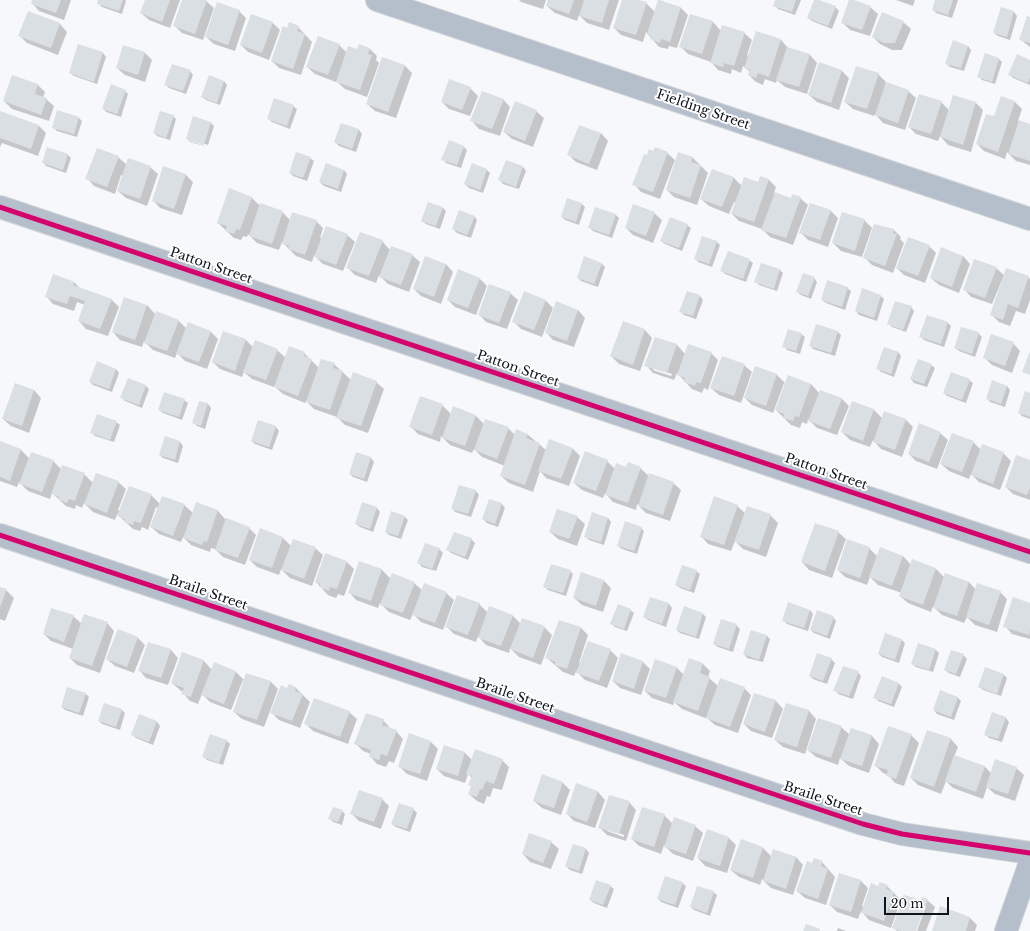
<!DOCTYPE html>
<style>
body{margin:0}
#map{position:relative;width:1030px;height:931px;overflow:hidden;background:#f6f8fb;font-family:"Libre Baskerville",serif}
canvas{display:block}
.scale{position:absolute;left:884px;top:897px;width:65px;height:18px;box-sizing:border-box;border:2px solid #0e141c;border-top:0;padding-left:5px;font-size:12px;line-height:14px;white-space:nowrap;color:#0e141c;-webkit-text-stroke:3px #fff;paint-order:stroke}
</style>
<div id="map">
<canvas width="1030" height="931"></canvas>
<div class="scale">20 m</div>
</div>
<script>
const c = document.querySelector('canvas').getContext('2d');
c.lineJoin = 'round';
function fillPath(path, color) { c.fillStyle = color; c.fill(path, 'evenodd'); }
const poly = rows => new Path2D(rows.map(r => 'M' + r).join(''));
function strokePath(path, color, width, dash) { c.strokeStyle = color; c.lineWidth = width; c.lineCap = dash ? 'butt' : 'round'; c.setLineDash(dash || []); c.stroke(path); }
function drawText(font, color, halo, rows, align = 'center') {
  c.font = font + ' "Libre Baskerville",serif'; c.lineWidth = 4; c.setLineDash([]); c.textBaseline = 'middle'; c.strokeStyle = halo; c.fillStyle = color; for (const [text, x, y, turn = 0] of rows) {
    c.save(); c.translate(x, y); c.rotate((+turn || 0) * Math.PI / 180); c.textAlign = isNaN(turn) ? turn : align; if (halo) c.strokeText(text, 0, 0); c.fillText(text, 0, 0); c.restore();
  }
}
const shadow = poly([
 [33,0,71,0,64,20,39,11,32,3],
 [99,0,125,0,126,1,122,14,102,7,98,3],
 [146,0,180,0,170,28,149,20,141,13],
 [184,0,203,0,206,1,214,8,203,40,182,33,175,26],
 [519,0,546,0,543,9,521,2],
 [549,0,619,0,609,30,587,23,579,15,577,21,555,13,547,6],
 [623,0,636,0,646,3,655,12,659,0,681,8,688,15,677,48,669,46,668,49,659,47,646,32,643,42,621,35,614,28],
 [776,0,801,0,795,15,778,9,774,5],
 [815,0,835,7,839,11,832,29,812,21,808,18],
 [850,0,870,7,878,14,870,36,850,30,842,22],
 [896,0,915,0,913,6],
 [936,0,958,0,952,18,936,13,933,9],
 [1001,9,1014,12,1017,16,1010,40,998,36,994,33],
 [239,11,246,18,235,51,214,44,206,37],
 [28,13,60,24,67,32,58,55,27,43,20,36],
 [1030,18,1030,47,1020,39],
 [713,22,721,31,744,33,752,40,747,55,749,56,757,32,781,40,788,48,810,55,817,63,807,94,785,87,777,80,776,83,765,79,763,85,756,82,749,75,750,72,743,66,741,73,732,69,731,74,718,70,711,62,688,54,680,46],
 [903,22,911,29,902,50,892,50,880,44,873,37],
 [273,23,280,30,269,60,248,52,241,45],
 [298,27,312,42,301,75,279,68,272,61,287,29],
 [79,45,103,53,106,57,97,84,74,76,70,73],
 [339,45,347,53,358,50,359,45,370,49,377,56,376,60,379,63,367,97,345,89,336,81,336,82,315,74,307,67],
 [968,46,971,50,964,71,950,67,946,63],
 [145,53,152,60,145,82,125,75,117,68],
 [999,59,1002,62,995,84,982,80,978,76],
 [1030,61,1030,85,1013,78,1010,75],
 [820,63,842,71,849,78,839,110,817,102,809,95],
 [404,65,412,73,396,118,375,111,367,104],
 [190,71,193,75,186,94,169,88,165,84],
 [878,74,886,82,885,83,908,91,916,98,905,130,883,123,875,114,874,116,853,109,845,102],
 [224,81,227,85,220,105,206,100,202,97],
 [38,85,45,92,43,98,46,99,54,106,49,121,12,109,4,101],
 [470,88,478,96,470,116,449,109,442,102],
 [125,91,128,94,121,117,106,112,103,108],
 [1002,97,1015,102,1022,109,1018,121,1030,125,1030,165,1016,161,1007,152,1005,159,984,151,977,144,995,118],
 [503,99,510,107,500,136,479,129,472,121],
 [941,102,949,110,976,103,983,110,971,152,948,145,940,136,938,141,916,134,909,127],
 [293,106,297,109,290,129,272,122,269,119],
 [536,111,544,118,533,147,512,139,504,132],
 [0,112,39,126,46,133,38,156,2,143,0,147],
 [173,116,176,119,170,140,157,136,154,133],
 [193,117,211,123,214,126,208,145,190,139,190,141,208,147,190,142,187,138],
 [79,118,82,121,77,137,57,131,54,128],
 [341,124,359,130,362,134,356,152,339,146,335,142],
 [601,133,608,141,597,170,576,162,569,155],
 [464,147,467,150,461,168,446,163,443,159],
 [48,148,68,155,71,158,66,173,46,166,43,162],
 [667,153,675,160,660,199,641,192,634,184,648,156],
 [118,157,127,165,150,167,158,174,147,206,126,198,118,191,123,176,121,175,115,194,94,186,87,178],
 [692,157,708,173,697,205,674,197,667,190],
 [310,158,314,161,307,181,293,176,290,173],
 [523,167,526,171,519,189,503,184,500,180],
 [164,168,186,175,193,182,182,215,160,208,153,200],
 [344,170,347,174,341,192,324,186,320,182],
 [487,170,490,173,483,193,469,188,465,184],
 [733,177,742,186,759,183,761,177,769,180,776,187,774,193,791,199,800,198,808,205,793,245,770,237,762,229,739,221,732,214,736,203,734,202,729,214,709,206,701,199],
 [251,197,260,206,282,212,290,220,316,221,323,228,320,238,347,235,355,242,343,271,323,264,314,255,312,262,296,256,282,242,279,250,257,243,248,234,247,237,243,236,241,240,234,238,218,223],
 [568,199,582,204,585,207,579,225,565,220,562,217],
 [429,203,443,208,446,211,440,229,426,224,422,221],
 [810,204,831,211,838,218,828,247,808,240,800,232],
 [596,208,616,215,619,218,612,238,593,231,589,227],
 [654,213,662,220,653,243,633,235,626,228],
 [474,216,477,220,471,238,457,233,453,229],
 [864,220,872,228,862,257,841,251,833,243],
 [687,225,691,228,682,251,665,244,661,241],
 [894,230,901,237,900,239,904,243,893,273,872,265,865,258],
 [382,241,390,250,412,255,420,262,409,292,388,284,379,275,376,283,355,275,348,268],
 [717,242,720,245,712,267,698,262,695,258],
 [929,246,936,253,925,283,904,275,897,268],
 [963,256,970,264,959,293,939,285,931,278],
 [749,260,753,263,746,282,725,274,722,271],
 [446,264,453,272,441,304,421,296,414,289],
 [602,264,605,267,598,287,581,281,578,278],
 [762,264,780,270,783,273,777,291,759,285,756,282],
 [996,268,1005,276,1028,277,1030,279,1030,300,1025,314,1016,311,1010,326,999,322,992,315,1003,280,1002,280,992,304,971,297,964,289],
 [479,278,487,286,476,315,455,307,448,300],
 [814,278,817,282,811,299,801,295,797,292],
 [74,282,80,288,111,299,119,307,108,336,86,329,79,321,85,305,77,302,74,311,53,304,46,296],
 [847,288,851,291,845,310,826,303,822,300],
 [510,293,518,300,507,329,486,322,479,314],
 [700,296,703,300,696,319,684,315,681,312],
 [881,296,884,299,877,321,859,315,856,311],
 [545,300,553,308,542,337,521,329,514,322],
 [147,305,155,314,178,320,187,329,189,324,211,332,218,339,207,369,185,361,177,353,175,358,153,350,144,341,142,347,120,340,113,332],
 [911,307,914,311,906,332,892,327,889,324],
 [578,310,585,318,574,347,553,340,546,332],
 [927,316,948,323,951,326,944,347,924,340,920,336],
 [624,322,645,330,652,338,640,371,619,364,611,356],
 [817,325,838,332,841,335,835,356,813,349,810,345],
 [224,332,246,340,253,347,277,350,286,358,304,353,319,368,334,364,351,380,376,382,384,389,368,433,345,425,337,417,314,409,306,401,305,403,283,394,274,386,274,387,252,379,244,372,242,377,220,369,213,362],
 [978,333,982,337,975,357,959,351,955,348],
 [801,334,805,337,800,354,787,350,784,346],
 [656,338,677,345,685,354,711,353,718,360,708,390,704,388,702,393,692,389,677,373,674,380,653,373,646,365],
 [653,368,672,374,671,376,653,370],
 [1013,343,1020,351,1012,373,992,365,984,357],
 [885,348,898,352,901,356,894,377,881,372,878,369],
 [744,365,752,372,741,403,719,395,711,388],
 [931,365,935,368,927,387,914,383,911,379],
 [756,368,777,375,786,384,811,384,819,393,841,398,849,406,837,435,817,428,808,419,807,424,802,422,800,428,791,425,776,410,786,384,784,383,773,413,752,405,745,398],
 [116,369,119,373,112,392,93,385,90,382],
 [128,379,146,386,149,389,142,408,125,401,122,398],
 [969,380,973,383,966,403,947,396,944,393],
 [993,382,1007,386,1010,390,1005,407,990,402,987,398],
 [15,384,34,390,41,398,29,433,11,426,3,419],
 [1030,394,1030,419,1022,416,1019,413],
 [184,400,188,403,182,420,163,413,159,410],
 [200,402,208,404,211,408,205,429,197,426,193,422],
 [853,403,874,410,883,419,885,412,906,420,913,427,902,457,881,449,873,440,870,447,850,440,842,432],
 [442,405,451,414,454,408,476,416,484,424,508,428,515,435,527,434,546,450,572,448,580,456,569,486,546,478,540,471,533,492,509,483,501,476,505,466,482,457,474,449,472,453,450,445,441,436,440,442,418,434,410,426],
 [259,421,276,427,279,431,272,450,255,444,252,441],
 [116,422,120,425,114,442,95,436,91,432],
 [940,433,948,440,937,469,916,461,909,454],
 [166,437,180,442,183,446,178,463,163,458,160,455],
 [0,442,21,450,29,458,53,461,61,469,84,474,93,483,118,482,126,489,118,510,120,511,151,495,160,504,184,505,193,513,197,503,218,511,225,519,249,528,256,535,245,565,223,557,215,549,211,548,210,552,191,545,183,537,181,542,159,534,151,527,158,508,156,507,148,530,142,527,140,531,133,529,117,514,115,520,93,512,84,503,82,508,76,505,75,509,66,506,52,493,50,499,28,491,19,482,17,487,0,481],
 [973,442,981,450,1003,453,1011,461,1000,490,979,482,971,474,969,479,949,471,941,464],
 [371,458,374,462,367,482,353,477,350,474],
 [607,461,615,469,640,468,649,476,673,483,681,490,670,521,646,513,637,504,636,510,613,502,605,493,603,498,582,490,574,483],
 [1030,461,1030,500,1013,494,1006,487],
 [460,486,476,491,479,495,471,517,455,512,452,508],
 [490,500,502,504,505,508,498,527,487,523,483,519],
 [363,504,377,508,380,512,373,532,360,527,356,524],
 [737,506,745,513,770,515,778,523,766,557,743,549,735,541,731,551,708,544,701,536],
 [593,513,608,518,611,522,604,545,589,540,586,537],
 [405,517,408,520,401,539,389,535,386,532],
 [577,517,585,524,577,546,558,539,550,532],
 [641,528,644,531,637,554,622,549,618,546],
 [838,532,846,539,832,578,809,570,802,562],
 [283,538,291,546,315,548,323,555,312,586,290,578,281,569,279,575,257,567,250,560],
 [471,539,475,543,468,560,451,553,448,550],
 [869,548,878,557,903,556,911,565,913,561,936,569,945,578,969,582,976,590,1000,592,1007,599,997,632,975,625,967,617,964,623,942,615,933,606,931,612,908,603,900,596,902,593,878,585,870,577,867,585,845,577,838,570],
 [439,549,443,553,436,571,422,567,419,563],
 [347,562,354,569,344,596,338,594,336,598,328,595,316,582],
 [360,562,382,570,391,579,414,583,422,590,446,593,454,600,443,630,421,622,413,614,410,620,389,612,380,603,378,608,356,600,349,592],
 [570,571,573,574,566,596,548,590,545,587],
 [696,571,700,574,694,593,680,588,676,585],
 [604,581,611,588,603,612,582,605,574,598],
 [0,588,6,590,14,598,5,621,0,619],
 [651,598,669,604,672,608,666,627,648,620,644,617],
 [479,604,488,613,512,615,521,624,544,627,552,635,541,665,519,657,510,648,509,653,486,645,478,636,476,642,454,634,447,627],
 [1030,604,1030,639,1012,634,1005,626],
 [630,610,634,613,627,631,615,627,612,624],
 [810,610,813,614,808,631,787,624,783,620],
 [703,614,706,617,699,639,680,633,677,630],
 [73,616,82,624,107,623,114,631,100,673,77,665,70,658,73,649,51,641,44,634],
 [833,617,836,621,830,639,814,633,811,630],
 [559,621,581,628,588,635,579,663,581,663,610,650,618,658,607,688,585,680,576,671,574,676,563,672,547,658],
 [736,625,740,629,733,652,718,647,714,644],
 [118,631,138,638,145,645,134,673,115,666,107,659],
 [751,631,767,636,770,639,763,662,747,658,744,654],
 [902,640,905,643,899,663,882,657,879,654],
 [171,650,178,658,168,685,146,678,139,670],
 [936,650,939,653,933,672,916,667,912,664],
 [963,655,967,659,960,677,949,673,945,670],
 [690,659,703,664,710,671,708,677,718,686,744,688,751,695,738,733,715,725,706,717,705,718,682,709,674,702,673,705,652,698,645,691,676,667,684,675],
 [831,659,835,663,827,684,813,679,810,676],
 [204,661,212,670,214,664,236,672,245,681,270,681,278,689,270,711,272,711,288,689,296,688,310,702,300,728,279,720,270,711,264,727,242,719,234,712,245,681,243,680,231,710,210,702,202,694,198,704,190,701,183,693,183,692,180,690,172,683],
 [643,662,650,669,641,695,620,688,613,681],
 [858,672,861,676,853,699,838,694,835,690],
 [1004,675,1007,678,1001,696,983,690,979,687],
 [898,683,902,687,894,707,878,701,875,697],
 [86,694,89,697,83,716,65,710,62,707],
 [754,694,776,701,783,709,772,738,751,731,744,724],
 [958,698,961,701,954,720,937,714,934,710],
 [787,704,809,711,816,719,805,754,783,747,775,740],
 [122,710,125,713,120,730,102,724,99,721],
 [349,712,357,719,348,744,313,731,306,724],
 [992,714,1006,718,1009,722,1002,742,989,738,985,734],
 [140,716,157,722,160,726,153,745,136,738,133,735],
 [383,720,390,728,390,729,396,731,403,739,394,763,389,761,386,767,377,764,370,756,371,754,363,751,356,744],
 [841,727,850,735,872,736,879,744,869,773,849,766,840,758,838,765,816,757,808,750],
 [927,731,951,739,958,747,954,757,985,767,992,774,1016,768,1024,775,1015,801,995,794,987,787,983,799,953,788,946,781,941,794,918,785,911,778],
 [911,735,919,743,904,786,895,783,888,775,883,773,875,765],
 [227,741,230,744,223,765,207,760,203,756],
 [431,742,438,749,427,781,407,774,399,766],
 [444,746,465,753,472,760,502,760,509,767,502,790,493,788,490,797,487,796,484,804,477,801,469,794,472,787,470,785,472,778,468,774,465,783,444,776,437,769],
 [543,775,563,783,570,790,561,815,542,808,534,801],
 [577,785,598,792,605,800,595,828,574,821,567,814],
 [382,799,389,806,381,829,359,821,352,814],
 [629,802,636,810,626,841,607,835,599,827],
 [607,829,624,835,624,837,607,831],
 [413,809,417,813,410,832,396,827,392,824],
 [342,811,345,814,342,825,333,822,330,818],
 [664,815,673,824,695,826,703,833,693,861,673,854,664,845,661,854,639,846,632,839],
 [729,838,736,845,727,873,705,866,698,858],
 [742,840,763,848,771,856,773,850,796,857,803,865,793,895,771,888,762,879,760,885,739,877,731,870],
 [551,842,559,849,551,869,530,862,523,854],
 [573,845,586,849,589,853,582,874,570,870,566,866],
 [822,862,835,877,826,905,805,898,797,891,813,864],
 [840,874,861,881,868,888,862,906,864,907,879,887,887,886,901,900,891,928,869,920,861,911,858,919,837,912,830,905],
 [682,883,686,886,678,908,661,902,658,898],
 [610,886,614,889,607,908,594,903,590,900],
 [713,892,717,895,710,916,694,910,691,907],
 [927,900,935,907,926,931,917,931,926,906,924,906,915,931,897,931,894,928,922,902],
 [941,908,970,918,977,925,975,931,933,931],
 [838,928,846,931,837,931]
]);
const building = poly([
 [32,0,61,0,56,13,31,4],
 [98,0,123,0,119,11,97,4],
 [145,0,170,0,162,22,140,13],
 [182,0,207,0,195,34,173,26],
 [548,0,574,0,569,14,546,6],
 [584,0,609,0,602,23,579,16],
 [622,0,639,0,647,2,636,35,613,28],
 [658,0,681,7,670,42,661,39,660,43,650,39,651,36,647,34],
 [775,0,796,0,792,12,773,6],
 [814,0,819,0,836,6,828,26,807,18],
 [849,0,854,0,871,6,862,30,841,23],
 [935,0,953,0,948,15,932,10],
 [217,2,240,10,228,45,205,37],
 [1001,7,1014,11,1007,37,993,33],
 [28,11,60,23,51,48,18,36],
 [882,12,904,21,895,43,884,43,872,37],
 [251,14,273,22,262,53,240,45],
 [690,14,713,21,702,54,679,47],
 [1027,16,1030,17,1030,43,1019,40],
 [289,22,299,26,297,31,305,34,293,69,271,61,283,26,287,28],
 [722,25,745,32,734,66,724,63,723,67,710,63],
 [756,31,781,39,769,77,758,73,756,78,748,75,750,70,744,68],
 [318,36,340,44,328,75,306,67],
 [953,40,968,46,961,68,945,64],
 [78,44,103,52,94,82,69,73],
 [359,44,370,48,368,54,372,55,360,90,336,82,348,46,357,49],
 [123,45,145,52,138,75,116,68],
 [787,47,810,54,799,87,776,80],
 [985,53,999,58,992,82,977,77],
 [1017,54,1030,60,1030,77,1028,83,1008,75],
 [382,57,405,65,388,112,366,104],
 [819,62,842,70,831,103,808,95],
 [172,64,191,70,183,91,164,85],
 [856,66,879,73,867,109,844,102],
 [12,75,38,84,35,94,47,98,41,115,3,101],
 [209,75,224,81,217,103,201,97],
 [449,79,471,87,462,110,441,102],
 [886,82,909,90,898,123,875,115],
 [111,84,126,90,117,114,102,109],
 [482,91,504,99,492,129,470,121],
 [919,94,942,101,931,134,908,127],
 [953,95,976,102,963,145,940,137],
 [1001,96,1015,101,998,152,976,144,986,114,994,116],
 [274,98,294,105,287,126,267,119],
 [515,101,537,110,525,141,503,132],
 [57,110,79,117,74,134,52,128],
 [0,111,39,125,31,149,0,138],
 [160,111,174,115,166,138,153,133],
 [193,116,211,122,204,145,186,139],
 [1019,120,1030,124,1030,161,1008,154],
 [341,123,359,129,352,149,334,142],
 [579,125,601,133,589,164,567,155],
 [449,140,464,146,457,165,441,160],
 [47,147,68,154,63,170,42,163],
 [655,147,668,152,653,192,632,185,644,154,647,155,649,149,653,151],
 [97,148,119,156,107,187,85,179],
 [296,152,311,157,303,178,289,173],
 [678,152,693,157,691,162,701,165,690,198,666,190],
 [128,158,151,166,140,199,117,191],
 [506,160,523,166,516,187,498,180],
 [326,163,344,170,338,189,319,182],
 [472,163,487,169,480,190,464,184],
 [163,166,186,174,174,209,152,201],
 [712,169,734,177,722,207,700,199],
 [760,176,769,179,754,222,731,214,744,177,758,182],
 [229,188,252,197,240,230,236,229,234,234,225,231,227,226,217,223],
 [775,192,791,198,792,194,801,197,786,238,761,230],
 [567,198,582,203,576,222,561,217],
 [428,202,443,207,436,226,421,221],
 [260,203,283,211,272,244,249,236],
 [810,203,831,210,820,240,799,233],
 [633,204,655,212,646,236,625,228],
 [595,207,616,214,609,235,588,228],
 [459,210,475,216,467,235,452,229],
 [292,212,317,220,305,255,288,249,289,246,282,244],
 [842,212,865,219,855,251,832,243],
 [670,217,688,224,679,248,660,241],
 [874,224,894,229,893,233,897,234,885,266,863,258],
 [326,226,348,234,336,265,314,257],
 [360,232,383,240,369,276,346,268],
 [702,236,717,241,709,264,694,259],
 [908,237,930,245,918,276,896,268],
 [391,246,413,254,401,285,379,277],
 [941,247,963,256,952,287,930,278],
 [728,251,750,259,743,279,720,271],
 [425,256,446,264,434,297,413,289],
 [584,256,602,263,594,284,577,278],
 [974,259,997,267,985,298,963,290],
 [761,263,780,269,774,289,754,282],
 [1006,268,1029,276,1018,308,1008,304,1003,320,990,315],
 [458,269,480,278,468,308,447,300],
 [803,273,815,277,808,296,796,292],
 [53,274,75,282,73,285,112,299,100,329,78,321,85,301,70,296,67,304,45,297],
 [827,280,848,287,842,307,821,300],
 [489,284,511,292,499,323,478,315],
 [862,288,881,295,874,318,855,311],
 [524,291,546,300,534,330,512,322],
 [687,291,700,295,693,316,679,312],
 [124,297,147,305,135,340,112,332],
 [556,301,578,310,567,341,545,333],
 [895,301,912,306,903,330,887,324],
 [156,311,179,320,167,351,144,343],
 [927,315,948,322,941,344,919,337],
 [623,321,645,329,633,365,610,356],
 [188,322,211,331,199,362,176,354],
 [816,324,838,331,831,353,809,346],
 [961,327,979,332,972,354,954,348],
 [788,329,802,333,796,351,782,347],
 [223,331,246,339,235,371,212,362],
 [991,334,1014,342,1005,366,983,358],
 [655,337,677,344,667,373,644,366],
 [255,340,278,349,266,380,243,372],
 [688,344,712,352,701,383,696,382,695,386,684,382,685,378,677,375],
 [289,346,305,352,304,356,312,359,298,396,274,387],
 [884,347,898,352,891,374,876,369],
 [1030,351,1030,375,1022,372],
 [722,356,745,364,734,396,710,388],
 [321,359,335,363,333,368,343,371,330,410,306,402],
 [918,359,932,364,924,384,910,379],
 [97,361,116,369,109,389,89,382],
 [755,366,777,374,766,406,744,398],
 [353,372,377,381,361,426,336,418],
 [951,372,970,379,962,400,943,393],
 [788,375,811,384,799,417,795,416,793,421,783,418,784,414,775,410],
 [128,378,146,385,139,405,120,398],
 [992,380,1007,386,1001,404,986,399],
 [15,383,34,390,22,426,2,419],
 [820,390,842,398,830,429,808,421],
 [1025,391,1030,393,1030,417,1018,413],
 [164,392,185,399,179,417,158,410],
 [420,396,443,404,432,435,409,427],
 [199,401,208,403,201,426,192,423],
 [852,401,874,409,863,441,841,432],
 [453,406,476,415,465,446,442,438],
 [884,411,906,419,895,450,873,442],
 [97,414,117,421,110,440,90,433],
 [485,419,509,427,497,459,474,450],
 [258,420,276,426,269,447,251,441],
 [919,423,941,432,929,462,908,454],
 [516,429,528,434,526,438,540,443,525,485,500,476],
 [952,433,974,441,962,472,940,464],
 [165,436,180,441,175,460,159,455],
 [549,439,573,448,561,479,538,471],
 [0,441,21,449,10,481,0,477],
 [982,444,1004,452,993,484,971,475],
 [585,451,608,460,596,491,573,483],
 [31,452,54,460,42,492,19,484],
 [356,452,371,457,364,479,349,474],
 [1016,455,1030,460,1030,488,1027,495,1005,487],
 [628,462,641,467,628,503,605,495,616,463,626,467],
 [62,465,85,473,75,501,69,499,67,503,58,499,59,497,51,494],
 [96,473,119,481,107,513,84,504],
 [649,473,674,482,663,515,638,506],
 [459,485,476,490,468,514,451,509],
 [129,486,152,494,141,523,134,521,133,525,124,522,125,519,117,516],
 [162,496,185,504,173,536,150,527],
 [714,496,738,505,724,545,700,537],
 [489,499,502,503,495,524,482,519],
 [196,502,218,510,207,542,204,541,202,545,183,538],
 [362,502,377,507,370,529,355,524],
 [747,506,771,514,759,550,734,542],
 [557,509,578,516,569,539,549,532],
 [391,511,405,516,398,536,385,532],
 [592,512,608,518,601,542,584,537],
 [226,518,250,527,238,558,215,550],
 [625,521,642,527,634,551,617,546],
 [815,523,839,531,825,571,801,562],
 [260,528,283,537,272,568,249,560],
 [454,532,472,538,465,557,446,550],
 [293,539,316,547,304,579,281,570],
 [847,539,870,547,860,578,837,570],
 [425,543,440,548,432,569,417,563],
 [880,547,903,556,892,586,869,577],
 [325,553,347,561,337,589,330,587,329,591,319,587,320,584,315,582],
 [912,559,936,568,923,605,899,596],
 [359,561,382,569,371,601,348,593],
 [551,564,571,570,563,593,543,587],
 [682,565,697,570,690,590,675,585],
 [581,572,604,580,596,606,573,598],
 [392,573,415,582,403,613,380,605],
 [945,573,969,582,957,616,933,608],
 [424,583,447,592,435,623,412,615],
 [977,583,1001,591,989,625,966,617],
 [0,587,7,589,0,607],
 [457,595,480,603,468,635,445,627],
 [650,597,669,603,662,624,643,617],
 [1013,597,1030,603,1030,630,1029,635,1003,627],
 [788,602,810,610,804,628,782,621],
 [618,604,631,609,624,629,610,624],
 [489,606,513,615,501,646,478,638],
 [684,606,703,613,696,637,676,630],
 [51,608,74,615,64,642,43,634],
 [817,610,834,616,827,636,810,630],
 [84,614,108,622,92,666,69,658],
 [522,618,545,626,533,658,510,649],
 [721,619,737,624,729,649,713,644],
 [559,620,581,627,567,669,554,665,556,662,545,658],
 [118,629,138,637,127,667,106,659],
 [751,630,767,635,759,660,743,654],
 [885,633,902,639,895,660,878,654],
 [588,641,611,649,599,681,576,673],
 [148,642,171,649,161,678,138,671],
 [918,643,936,649,929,670,911,664],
 [951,650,964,654,956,674,944,670],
 [182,652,204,660,191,697,181,694,184,688,171,683],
 [621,653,643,661,634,689,612,681],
 [817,653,832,658,823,681,809,676],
 [689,658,703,663,700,673,710,677,698,711,673,702],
 [655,659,677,667,666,698,644,691],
 [214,662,236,671,224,704,201,695],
 [843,666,859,671,849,696,833,691],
 [985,667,1004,674,997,694,978,687],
 [246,673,271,681,257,720,233,712],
 [882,676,899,683,891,704,873,698],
 [720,678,745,687,730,727,706,718],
 [289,684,296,687,295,691,303,694,292,721,270,713,281,685,287,688],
 [67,687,86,693,79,713,61,707],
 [940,690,958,697,951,717,933,710],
 [754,693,776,700,765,732,743,724],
 [314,698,350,711,340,737,304,724],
 [104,703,122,709,116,727,98,721],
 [786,703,809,710,797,747,774,740],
 [992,712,1006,717,998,739,984,735],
 [366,713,384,719,382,725,397,730,387,756,381,754,379,760,369,757,371,750,354,744],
 [139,714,157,721,149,742,131,735],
 [818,718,842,726,831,758,807,750],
 [888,726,912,734,896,779,886,776,888,770,874,766],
 [851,728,872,735,862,766,840,759],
 [927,730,951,738,934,787,910,778],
 [409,733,431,741,420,774,398,767],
 [210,734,227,740,219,763,202,757],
 [444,745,465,752,458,776,436,769],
 [475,749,503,759,494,784,486,781,482,790,480,789,477,797,468,794,471,786,468,785,472,776,466,774],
 [954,755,985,766,976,792,945,781],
 [995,759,1017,767,1008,794,986,787],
 [542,774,563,782,554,808,533,801],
 [576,783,598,791,587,822,566,814],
 [359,790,383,798,374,822,350,814],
 [609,795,630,801,619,834,598,828],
 [399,803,414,808,407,829,391,824],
 [333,807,343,810,338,822,328,819],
 [642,807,665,814,654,847,631,839],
 [674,817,696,825,686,854,664,847],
 [707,829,729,837,720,866,697,858],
 [529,833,552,841,543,863,522,854],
 [741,839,763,847,753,878,730,870],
 [573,844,586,848,579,871,565,866],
 [773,849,796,857,786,889,763,881],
 [814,858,823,861,821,866,828,869,818,899,796,891,807,861,812,863],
 [839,873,861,880,851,912,829,905],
 [665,876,683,882,675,905,657,899],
 [596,880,611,885,603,905,589,900],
 [880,882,888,885,886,889,894,892,884,921,861,913,871,883,878,886],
 [697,886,714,891,707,913,690,907],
 [904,895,921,900,922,897,928,899,916,931,900,931,892,928],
 [940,906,970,917,966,931,932,931],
 [806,924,820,929,820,931,803,931]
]);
const minor = poly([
 [377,0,1030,219],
 [0,207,1030,552],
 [0,535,863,824,902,834,1030,853],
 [1006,931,1030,863]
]);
const cycleway = poly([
 [0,207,1030,552],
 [0,535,863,824,902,834,1030,853]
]);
const streetNames = [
 ["Fielding Street",703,110,19],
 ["Patton Street",211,266,19],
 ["Patton Street",518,369,19],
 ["Patton Street",826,472,19],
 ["Braile Street",208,593,19],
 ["Braile Street",515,696,19],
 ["Braile Street",823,799,18]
];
fillPath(shadow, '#0003');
fillPath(building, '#dadfe4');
strokePath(minor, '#d2d4d6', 24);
strokePath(minor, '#b5becb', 22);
strokePath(cycleway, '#d6006c', 5);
drawText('13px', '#0e141c', '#fff', streetNames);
</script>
